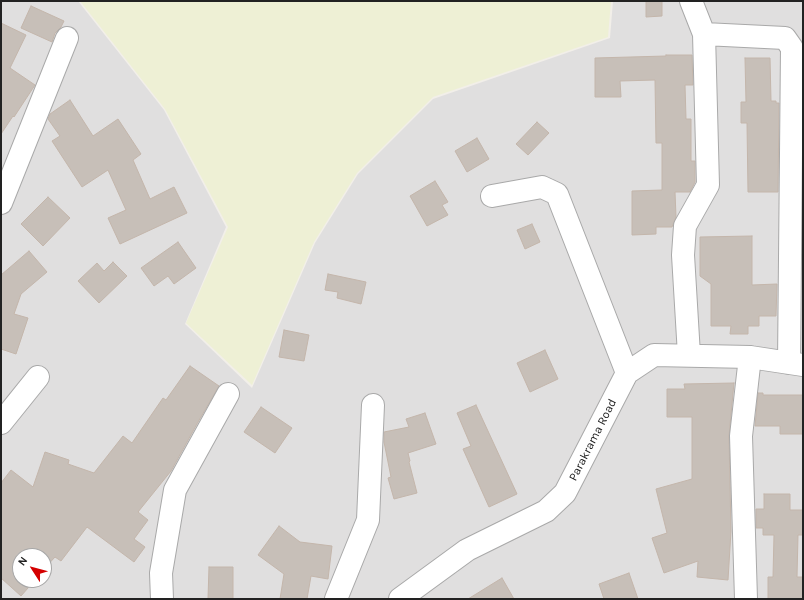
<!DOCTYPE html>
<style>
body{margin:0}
#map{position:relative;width:804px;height:600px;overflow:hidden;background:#f2efe9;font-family:Karla,sans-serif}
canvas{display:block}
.frame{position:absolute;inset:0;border:2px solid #222;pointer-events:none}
.north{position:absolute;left:12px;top:548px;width:40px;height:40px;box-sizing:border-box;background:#fff;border:1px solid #a7a7a7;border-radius:50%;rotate:306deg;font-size:11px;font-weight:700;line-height:16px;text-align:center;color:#222}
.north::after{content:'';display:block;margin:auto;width:14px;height:18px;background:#d40000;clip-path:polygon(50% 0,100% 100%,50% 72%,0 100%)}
</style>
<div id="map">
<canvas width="804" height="600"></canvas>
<div class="frame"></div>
<div class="north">N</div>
</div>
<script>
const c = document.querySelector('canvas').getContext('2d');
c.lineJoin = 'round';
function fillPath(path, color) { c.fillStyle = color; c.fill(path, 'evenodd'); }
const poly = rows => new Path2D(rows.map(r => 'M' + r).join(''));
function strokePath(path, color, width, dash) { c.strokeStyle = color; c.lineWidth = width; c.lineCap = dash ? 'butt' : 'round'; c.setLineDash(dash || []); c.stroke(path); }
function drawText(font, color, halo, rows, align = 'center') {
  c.font = font + ' Karla,sans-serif'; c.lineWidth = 3; c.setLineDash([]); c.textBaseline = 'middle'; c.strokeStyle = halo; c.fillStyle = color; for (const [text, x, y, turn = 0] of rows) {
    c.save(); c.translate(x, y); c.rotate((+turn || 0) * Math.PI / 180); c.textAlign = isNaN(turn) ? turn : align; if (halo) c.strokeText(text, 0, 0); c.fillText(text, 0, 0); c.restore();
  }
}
const residential = poly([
 [1,1,78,1,164,110,226,227,185,324,252,388,315,243,358,174,433,99,610,38,613,1,803,1,803,599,1,599],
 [20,556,44,556,44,580,20,580]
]);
const farmland = poly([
 [80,1,611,1,608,37,433,97,357,173,314,242,252,385,186,323,228,227,165,109]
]);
const building = poly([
 [646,1,662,1,662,16,646,17,646,1],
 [31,6,64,21,61,27,55,33,52,42,21,28,31,6],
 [1,23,26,35,10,68,35,85,14,117,13,116,1,134,1,23],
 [666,55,692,55,693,85,685,85,686,119,691,119,691,161,695,161,695,182,690,192,675,192,676,217,672,227,656,227,656,234,632,235,632,191,662,190,662,143,656,143,655,80,620,81,621,97,595,97,595,58,666,56,666,55],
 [745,58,770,58,771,101,776,101,776,103,779,103,778,192,748,192,747,123,741,123,741,102,746,102,745,58],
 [70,100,93,136,118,119,141,154,133,160,150,199,174,187,187,213,120,244,108,218,126,210,108,170,82,187,52,141,60,136,48,119,50,114,70,100],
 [537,122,549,133,528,155,516,144,537,122],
 [477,138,489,159,467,172,455,151,477,138],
 [435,181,448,202,442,205,448,215,427,226,410,196,435,181],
 [48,197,70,218,43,246,21,224,48,197],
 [532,224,540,242,525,249,517,230,532,224],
 [752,236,752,285,777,284,776,316,759,316,759,326,748,326,748,334,730,334,731,326,711,326,711,284,700,276,700,237,752,236],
 [178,242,196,268,174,284,168,276,154,286,141,268,178,242],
 [29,251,47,272,21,294,14,314,28,318,16,354,1,349,1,275,29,251],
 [113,262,127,276,99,303,78,281,97,263,104,271,113,262],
 [328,274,366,282,361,304,337,298,338,292,325,290,328,274],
 [284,330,309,335,304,361,279,357,284,330],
 [545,350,558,379,530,392,517,363,545,350],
 [190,366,219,386,198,422,171,471,138,512,148,520,134,539,145,547,134,562,87,527,61,561,55,557,44,569,44,556,20,556,20,580,35,580,21,596,1,578,1,483,11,470,33,487,45,452,69,460,68,464,94,473,123,436,132,443,163,398,166,400,190,366],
 [734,383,729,436,731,531,728,580,697,577,698,561,664,573,652,538,667,533,656,489,692,479,692,417,667,417,667,389,685,389,684,384,734,383],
 [758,393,763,393,763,395,803,395,803,434,780,434,780,426,755,426,758,393],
 [476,405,517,494,489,507,463,449,471,446,457,413,476,405],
 [261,407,292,428,275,453,244,432,261,407],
 [425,413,436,444,408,453,410,461,409,462,417,493,394,499,388,478,391,477,384,442,384,432,409,427,406,419,425,413],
 [764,494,790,494,790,510,803,510,803,535,798,535,797,577,803,577,803,599,768,599,768,577,773,577,774,535,763,535,763,528,756,528,756,509,764,509,764,494],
 [279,526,300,542,332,546,328,579,311,576,307,599,280,599,284,574,258,555,279,526],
 [209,567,233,567,233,599,208,599,209,567],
 [629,573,638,599,604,599,599,584,629,573],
 [502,578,514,599,468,599,502,578]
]);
const minor = poly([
 [704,34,785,38,792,48,789,363],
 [492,196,542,187,557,194,627,373],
 [1,203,67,38],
 [689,355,683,255,685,226,708,185,704,34,691,1],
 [1,423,38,377],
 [162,599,161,573,175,490,228,394],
 [336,599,368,520,373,405],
 [400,599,467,550,546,511,565,493,627,373,654,355,750,357,803,365],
 [746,599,741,436,750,357]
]);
const streetNames = [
 ["Parakrama Road",593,440,-63]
];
fillPath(residential, '#e0dfdf');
fillPath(farmland, '#eef0d5');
fillPath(building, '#c7bfb8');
strokePath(building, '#c4b6ab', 1);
strokePath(minor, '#a9a9a9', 24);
strokePath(minor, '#fff', 22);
drawText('12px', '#222', '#fff', streetNames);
</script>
